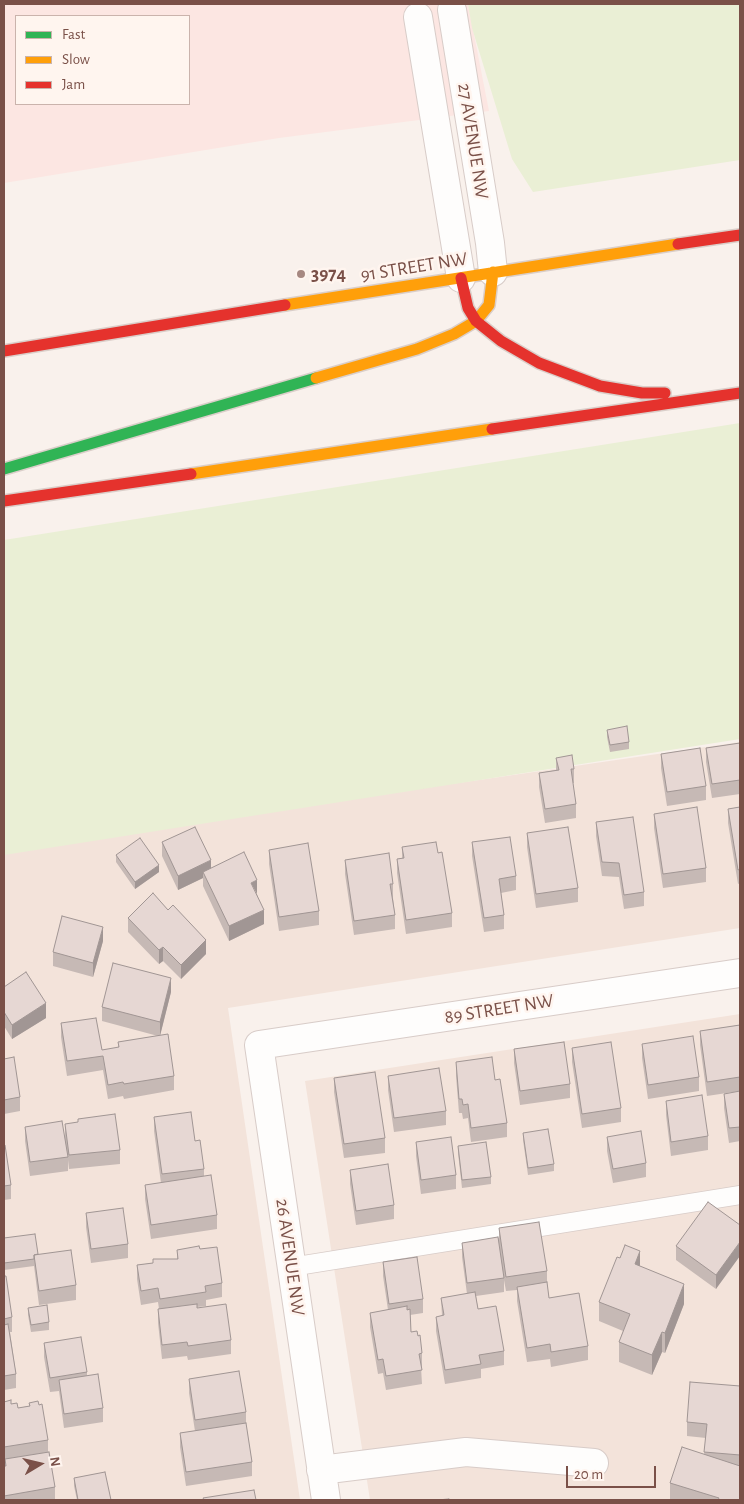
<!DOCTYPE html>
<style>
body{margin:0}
#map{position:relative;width:744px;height:1504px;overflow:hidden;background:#f9f1ec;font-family:"Alegreya Sans",sans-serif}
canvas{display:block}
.frame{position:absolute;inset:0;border:5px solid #7a5048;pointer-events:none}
.legend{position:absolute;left:15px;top:15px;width:175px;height:90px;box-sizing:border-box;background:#fff5ef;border:1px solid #cab3ac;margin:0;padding:6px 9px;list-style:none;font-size:15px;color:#7a5048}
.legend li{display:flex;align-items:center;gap:10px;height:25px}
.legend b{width:25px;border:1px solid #cab3ac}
.north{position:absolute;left:15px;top:1439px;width:50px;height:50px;-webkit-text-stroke:4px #fff5ef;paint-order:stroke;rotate:81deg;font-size:14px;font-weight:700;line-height:20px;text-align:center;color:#7a5048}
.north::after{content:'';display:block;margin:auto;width:18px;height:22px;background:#7a5048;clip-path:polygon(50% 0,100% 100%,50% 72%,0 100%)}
.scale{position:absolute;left:566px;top:1466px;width:90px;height:22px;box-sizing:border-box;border:2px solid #7a5048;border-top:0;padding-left:6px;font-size:15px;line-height:18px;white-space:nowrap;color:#7a5048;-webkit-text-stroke:4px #fff5ef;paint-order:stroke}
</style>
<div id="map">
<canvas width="744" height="1504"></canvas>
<div class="frame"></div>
<ul class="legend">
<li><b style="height:6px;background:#30b455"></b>Fast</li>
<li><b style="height:6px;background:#ff9f0a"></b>Slow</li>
<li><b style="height:6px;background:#e5322d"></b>Jam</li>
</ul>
<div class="north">N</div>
<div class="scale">20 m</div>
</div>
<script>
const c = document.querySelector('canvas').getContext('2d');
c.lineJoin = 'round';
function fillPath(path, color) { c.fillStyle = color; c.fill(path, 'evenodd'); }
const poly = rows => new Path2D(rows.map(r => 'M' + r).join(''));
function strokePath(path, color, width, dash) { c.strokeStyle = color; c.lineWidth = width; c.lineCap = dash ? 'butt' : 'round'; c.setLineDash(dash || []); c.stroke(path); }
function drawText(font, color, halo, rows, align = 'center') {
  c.font = font + ' "Alegreya Sans",sans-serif'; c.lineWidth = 5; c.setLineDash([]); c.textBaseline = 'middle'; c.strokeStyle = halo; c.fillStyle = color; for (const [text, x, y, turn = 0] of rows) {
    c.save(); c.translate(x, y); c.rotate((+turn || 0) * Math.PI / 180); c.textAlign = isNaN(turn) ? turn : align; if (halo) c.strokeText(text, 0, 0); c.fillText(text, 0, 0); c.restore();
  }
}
const residential = poly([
 [740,742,740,928,228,1008,300,1500,4,1500,4,849],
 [740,1014,740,1500,370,1500,305,1081]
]);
const commercial = poly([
 [4,4,468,4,489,111,279,138,4,183],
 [16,16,189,16,189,104,16,104]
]);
const green = poly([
 [468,4,740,4,740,160,533,192,512,159,472,28],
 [740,423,740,739,4,855,4,540]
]);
const lane = poly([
 [291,1267,740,1195]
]);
const street = poly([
 [452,10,490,243,493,272],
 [418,17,461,278],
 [321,1470,466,1452,594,1463],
 [326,1500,259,1045,740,973]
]);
const fast = poly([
 [4,469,316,378]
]);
const slow = poly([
 [285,305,678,244],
 [316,378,417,349,454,334,476,321,489,305,493,272],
 [191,474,492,429]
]);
const jam = poly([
 [678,244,740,235],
 [461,278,468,308,476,321,501,341,539,363,600,386,642,393,665,393],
 [4,351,285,305],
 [492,429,740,393],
 [4,501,191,474]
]);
const wall = poly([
 [607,730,629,742,629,749,610,752,607,737],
 [740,743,740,794,712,798,706,762,706,748],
 [661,754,706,786,706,800,667,806,661,768],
 [556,758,574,769,574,783,573,783,576,804,576,818,545,823,539,787,539,773,556,770],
 [740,807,740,883,738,884,728,823,728,809],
 [654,814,706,868,706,882,663,888,654,828],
 [596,822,644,892,644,906,624,909,619,877,602,876,596,836],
 [527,833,578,888,578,902,536,908,527,847],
 [162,842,257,894,264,924,229,941,203,886,203,878,178,890,162,856],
 [472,842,516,876,516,890,501,893,504,915,504,929,484,932,472,856],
 [402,847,438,853,452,913,452,927,406,934,397,873,397,859,402,858],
 [269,850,319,911,319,925,279,931,269,864],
 [116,855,159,872,135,889,116,862],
 [345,860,393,884,393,898,395,915,395,929,354,935,345,874],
 [128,918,206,954,181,979,163,961,159,964,128,932],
 [103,941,93,977,53,966,53,952],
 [4,987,46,1018,12,1039,4,1026],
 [171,992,160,1035,174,1076,174,1090,124,1099,123,1096,108,1099,103,1070,67,1076,61,1037,61,1023,102,1050,118,1048,118,1042,158,1036,102,1021,102,1007],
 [740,1025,740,1091,707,1096,700,1045,700,1031],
 [642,1044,699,1077,699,1091,648,1099,642,1058],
 [572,1048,621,1108,621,1122,582,1128,572,1062],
 [514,1049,570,1084,570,1098,520,1105,514,1063],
 [4,1059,20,1097,20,1111,4,1114],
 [456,1062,495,1080,507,1123,507,1137,471,1142,468,1118,463,1119,462,1113,459,1113,456,1076],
 [388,1076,446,1111,446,1125,394,1132,388,1090],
 [334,1078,385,1138,385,1153,344,1158,334,1092],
 [740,1091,740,1141,729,1143,724,1108,724,1094],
 [666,1101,708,1136,708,1150,671,1156,666,1115],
 [154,1117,195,1141,204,1169,204,1176,217,1215,217,1229,151,1239,145,1199,145,1185,161,1183,154,1131],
 [65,1124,120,1150,120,1164,69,1169,68,1160,68,1171,30,1176,25,1141,25,1127,65,1137],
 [523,1133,554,1164,554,1171,528,1175,523,1140],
 [607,1137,646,1163,646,1177,613,1183,607,1151],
 [416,1142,456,1175,456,1189,421,1194,416,1156],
 [4,1145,11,1185,11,1199,4,1200],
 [458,1146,491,1177,491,1184,462,1188,458,1153],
 [350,1170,394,1205,394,1219,356,1225,350,1184],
 [86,1213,128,1244,128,1258,91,1263,86,1227],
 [740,1225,716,1289,676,1260,676,1246],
 [499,1228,547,1271,547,1284,549,1298,588,1346,588,1360,551,1367,550,1359,527,1362,517,1301,517,1290,506,1291,504,1280,504,1292,476,1296,478,1309,504,1351,504,1365,481,1369,481,1378,445,1384,436,1331,436,1317,442,1316,441,1298,467,1294,462,1257,462,1243,499,1238],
 [4,1238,38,1254,76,1285,76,1300,39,1305,34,1266,4,1270],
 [200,1249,222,1283,222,1297,206,1300,206,1306,197,1307,231,1340,231,1354,188,1360,187,1356,162,1359,158,1323,158,1309,159,1309,158,1302,141,1305,137,1279,137,1265,153,1263,153,1259,177,1259,177,1250],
 [383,1262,423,1299,423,1313,410,1315,411,1332,422,1353,422,1367,421,1367,422,1384,386,1390,383,1373,378,1374,370,1327,370,1313,388,1310,383,1276],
 [640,1266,684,1304,665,1353,662,1352,652,1375,619,1362,619,1342,623,1331,599,1321,599,1302],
 [4,1276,12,1317,12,1332,10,1332,16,1374,16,1388,4,1390],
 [28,1308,49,1322,49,1330,31,1332,28,1315],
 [44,1343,87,1372,87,1376,103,1408,103,1422,64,1428,59,1391,50,1392,44,1357],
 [189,1379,246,1412,246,1425,252,1462,252,1476,186,1486,180,1447,180,1433,195,1431,189,1393],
 [740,1386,740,1500,670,1500,670,1483,704,1455,706,1438,687,1436,687,1422],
 [4,1402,11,1404,18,1408,29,1406,29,1403,48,1440,48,1452,55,1487,55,1500,4,1500,4,1466,5,1466,5,1461,4,1461],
 [74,1478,111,1500,77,1500,74,1486]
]);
const shadedWall = poly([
 [211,860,211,875,203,872,203,878,178,890,178,876],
 [159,865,159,872,135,889,135,882],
 [257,880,257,894,251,883],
 [264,910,264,924,229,941,229,926],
 [103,927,103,941,93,977,93,963],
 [206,940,206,954,181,979,181,965],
 [163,947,163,961,159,964,159,950],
 [171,978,171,992,160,1036,160,1022],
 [46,1003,46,1018,12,1039,12,1025],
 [740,1242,740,1256,716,1289,716,1275],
 [640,1251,640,1271,635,1264],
 [684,1284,684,1304,665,1353,665,1333],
 [662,1332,662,1352,652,1375,652,1355]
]);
const building = poly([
 [627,726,629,742,610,745,607,730,627,726],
 [740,743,740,780,712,784,706,748,740,743],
 [700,748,706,786,667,792,661,754,700,748],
 [572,755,574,769,571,769,576,804,545,809,539,773,559,770,556,758,572,755],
 [697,807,706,868,663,874,654,814,697,807],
 [740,807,740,869,738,870,728,809,740,807],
 [633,817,644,892,624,895,619,863,602,862,596,822,633,817],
 [195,827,211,860,178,876,162,842,195,827],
 [568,827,578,888,536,894,527,833,568,827],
 [510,837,516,876,499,879,504,915,484,918,472,842,510,837],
 [140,838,159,865,135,882,116,855,140,838],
 [436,842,438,853,442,852,452,913,406,920,397,859,404,858,402,847,436,842],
 [308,843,319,911,279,917,269,850,308,843],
 [244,852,257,880,251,883,264,910,229,926,203,872,244,852],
 [389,853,393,884,390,884,395,915,354,921,345,860,389,853],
 [153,893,168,910,173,905,206,940,181,965,163,947,159,950,128,918,153,893],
 [62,916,103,927,93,963,53,952,62,916],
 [113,963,171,978,160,1022,102,1007,113,963],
 [26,972,46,1003,12,1025,4,1012,4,987,26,972],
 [96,1018,102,1050,119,1047,118,1042,168,1034,174,1076,124,1084,123,1082,108,1085,103,1056,67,1061,61,1023,96,1018],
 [740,1025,740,1077,707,1082,700,1031,740,1025],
 [693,1036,699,1077,648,1085,642,1044,693,1036],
 [564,1042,570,1084,520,1091,514,1049,564,1042],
 [611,1042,621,1108,582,1114,572,1048,611,1042],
 [14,1057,20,1097,4,1100,4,1059,14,1057],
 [492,1057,495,1080,500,1079,507,1123,471,1128,468,1104,463,1105,462,1099,459,1099,456,1062,492,1057],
 [439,1068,446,1111,394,1118,388,1076,439,1068],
 [375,1072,385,1138,344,1144,334,1078,375,1072],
 [740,1091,740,1127,729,1128,724,1094,740,1091],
 [702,1095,708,1136,671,1142,666,1101,702,1095],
 [191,1112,195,1141,200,1140,204,1169,162,1174,154,1117,191,1112],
 [115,1114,120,1150,69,1155,65,1124,78,1122,78,1119,115,1114],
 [62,1121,68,1157,30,1162,25,1127,62,1121],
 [548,1129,554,1164,528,1168,523,1133,548,1129],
 [641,1131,646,1163,613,1169,607,1137,641,1131],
 [451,1137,456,1175,421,1180,416,1142,451,1137],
 [486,1142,491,1177,462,1180,458,1146,486,1142],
 [4,1145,5,1145,11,1185,4,1186,4,1145],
 [388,1164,394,1205,356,1211,350,1170,388,1164],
 [211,1175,217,1215,151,1225,145,1185,211,1175],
 [708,1202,740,1225,740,1242,716,1275,676,1246,708,1202],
 [123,1208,128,1244,91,1249,86,1213,123,1208],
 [539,1222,547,1271,506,1277,499,1228,539,1222],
 [35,1234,38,1254,34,1255,34,1259,4,1263,4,1238,35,1234],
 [498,1237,504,1278,467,1283,462,1243,498,1237],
 [625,1245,640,1251,635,1264,684,1284,665,1333,662,1332,652,1355,619,1342,630,1314,599,1302,617,1257,620,1258,625,1245],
 [199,1246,200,1249,217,1247,222,1283,205,1286,206,1292,160,1299,158,1288,141,1291,137,1265,153,1263,153,1259,178,1259,177,1250,199,1246],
 [71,1250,76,1285,39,1291,34,1255,71,1250],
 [417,1257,423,1299,389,1304,383,1262,417,1257],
 [4,1276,6,1276,12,1317,4,1319,4,1276],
 [547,1282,549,1298,579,1293,588,1346,551,1352,550,1344,527,1348,517,1287,547,1282],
 [475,1292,478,1309,496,1306,504,1351,479,1355,481,1364,445,1370,436,1317,444,1315,441,1298,475,1292],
 [197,1304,197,1308,226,1304,231,1340,188,1346,187,1342,162,1345,158,1309,197,1304],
 [47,1305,49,1322,31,1325,28,1308,47,1305],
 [407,1306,407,1310,410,1309,411,1332,417,1331,418,1336,420,1335,422,1353,419,1354,422,1370,386,1376,383,1359,378,1360,370,1313,407,1306],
 [8,1324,16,1374,4,1376,4,1325,8,1324],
 [81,1337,87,1372,50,1378,44,1343,81,1337],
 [239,1371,246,1412,195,1420,189,1379,239,1371],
 [98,1374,103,1408,64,1414,59,1380,98,1374],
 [690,1382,740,1386,740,1455,704,1452,707,1424,687,1422,690,1382],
 [11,1400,11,1404,17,1403,18,1408,30,1406,29,1403,38,1401,39,1405,42,1404,48,1440,4,1447,4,1402,11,1400],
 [246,1423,252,1462,186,1472,180,1433,246,1423],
 [682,1447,740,1466,740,1500,718,1500,719,1498,670,1483,682,1447],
 [49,1452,55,1487,4,1496,4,1466,6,1466,5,1459,49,1452],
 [105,1472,111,1500,78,1500,74,1478,105,1472],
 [254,1490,256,1500,204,1500,203,1498,254,1490],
 [449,1499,450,1500,437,1500,449,1499]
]);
const markers = [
 [301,274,5,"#a68881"]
];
const streetNames = [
 ["27 AVENUE NW",473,141,81],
 ["91 STREET NW",414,267,-9],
 ["89 STREET NW",499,1009,-9],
 ["26 AVENUE NW",290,1257,82]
];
const poiNames = [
 ["3974",311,274]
];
fillPath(residential, '#f3e3da');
fillPath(commercial, '#fce6e2');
fillPath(green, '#eaefd5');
strokePath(lane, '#d8ccc8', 20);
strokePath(street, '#d8ccc8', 30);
strokePath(fast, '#dacec9', 14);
strokePath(slow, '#dacec9', 14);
strokePath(jam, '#dacec9', 14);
strokePath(lane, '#fefdfc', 18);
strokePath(street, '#fefdfc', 28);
strokePath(fast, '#30b455', 11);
strokePath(slow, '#ff9f0a', 11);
strokePath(jam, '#e5322d', 11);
fillPath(wall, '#c6b9b5');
fillPath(shadedWall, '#a19694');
fillPath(building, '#e6d7d3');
strokePath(building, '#a19694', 1);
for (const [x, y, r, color] of markers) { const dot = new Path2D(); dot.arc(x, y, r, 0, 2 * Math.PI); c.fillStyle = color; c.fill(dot); strokePath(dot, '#fff5ef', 2); }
drawText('19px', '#7a5048', '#fff5ef', streetNames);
drawText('bold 19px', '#7a5048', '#fff5ef', poiNames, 'left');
</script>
